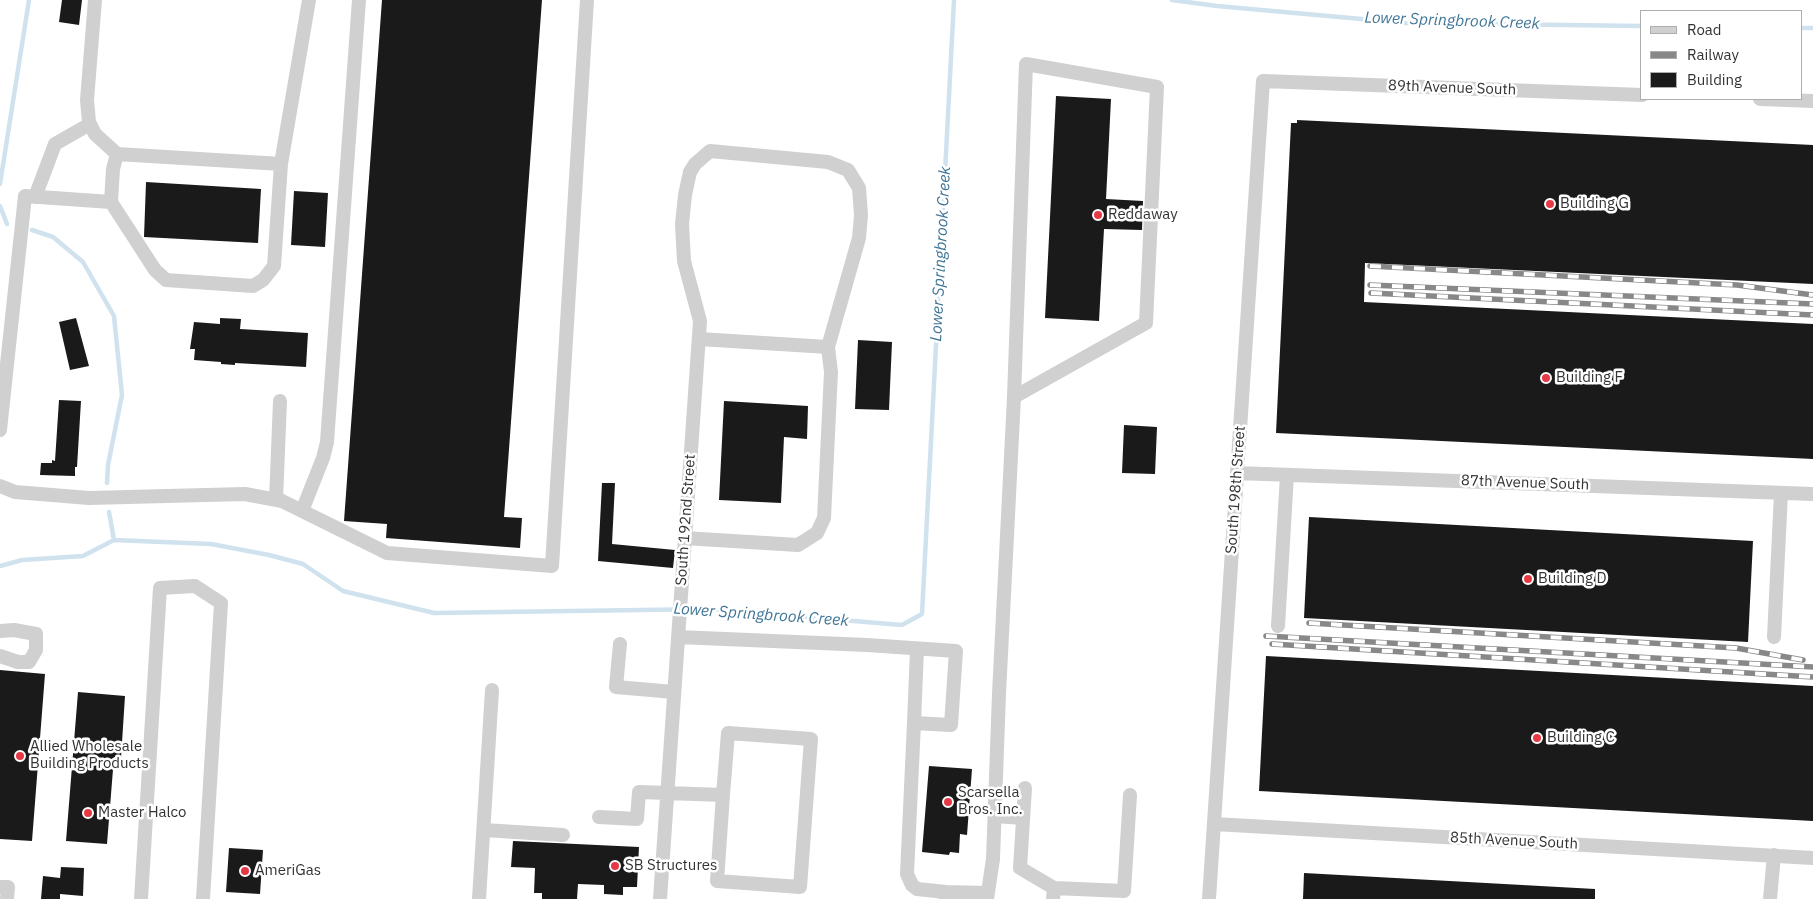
<!DOCTYPE html>
<style>
body{margin:0}
#map{position:relative;width:1813px;height:899px;overflow:hidden;background:#fff;font-family:"IBM Plex Sans",sans-serif}
canvas{display:block}
.legend{position:absolute;left:1640px;top:10px;width:162px;height:90px;box-sizing:border-box;background:#fff;border:1px solid #adadad;margin:0;padding:6px 9px;list-style:none;font-size:15px;color:#333}
.legend li{display:flex;align-items:center;gap:10px;height:25px}
.legend b{width:25px;border:1px solid #adadad}
</style>
<div id="map">
<canvas width="1813" height="899"></canvas>
<ul class="legend">
<li><b style="height:6px;background:#d0d0d0"></b>Road</li>
<li><b style="height:6px;background:#888"></b>Railway</li>
<li><b style="height:14px;background:#1a1a1a"></b>Building</li>
</ul>
</div>
<script>
const c = document.querySelector('canvas').getContext('2d');
c.lineJoin = 'round';
const poly = rows => new Path2D(rows.map(r => 'M' + r).join(''));
function strokePath(path, color, width, dash) { c.strokeStyle = color; c.lineWidth = width; c.lineCap = dash ? 'butt' : 'round'; c.setLineDash(dash || []); c.stroke(path); }
function fillPath(path, color) { c.fillStyle = color; c.fill(path, 'evenodd'); }
function drawText(font, color, halo, rows, align = 'center') {
  c.font = font + ' "IBM Plex Sans",sans-serif'; c.lineWidth = 5; c.setLineDash([]); c.textBaseline = 'middle'; c.strokeStyle = halo; c.fillStyle = color; for (const [text, x, y, turn = 0] of rows) {
    c.save(); c.translate(x, y); c.rotate((+turn || 0) * Math.PI / 180); c.textAlign = isNaN(turn) ? turn : align; if (halo) c.strokeText(text, 0, 0); c.fillText(text, 0, 0); c.restore();
  }
}
const stream = poly([
 [1172,0,1217,6,1406,23,1642,26],
 [1802,28,1813,28],
 [0,184,29,0],
 [0,206,7,224],
 [32,230,53,237,83,262,114,316,122,395,108,465,107,483],
 [109,512,114,540],
 [0,566,22,560,83,556,114,540,211,544,269,555,303,564,343,591,434,613,709,609,902,625,922,614,954,0]
]);
const building = poly([
 [62,0,82,0,79,25,59,22],
 [382,0,542,0,504,517,522,518,520,548,386,538,387,524,344,521],
 [1056,96,1111,99,1106,199,1143,201,1142,230,1104,229,1099,321,1045,318],
 [1297,120,1813,145,1813,284,1365,263,1364,302,1813,324,1813,459,1276,433,1291,123,1297,123],
 [146,182,261,189,258,243,144,237],
 [294,191,328,193,325,247,291,245],
 [76,318,89,366,70,370,59,322],
 [220,318,241,319,240,329,308,333,306,367,235,363,235,365,221,364,221,362,194,360,195,349,190,349,194,322,220,324],
 [858,340,892,342,889,410,855,409],
 [59,400,81,401,77,467,75,467,75,476,40,475,41,463,52,463,52,460,55,461],
 [724,401,808,406,807,439,784,437,781,503,719,500],
 [1124,425,1157,427,1155,474,1122,473],
 [602,483,615,483,612,544,675,550,673,568,598,561],
 [1309,517,1753,541,1748,642,1304,618],
 [1266,656,1813,686,1813,821,1259,791],
 [0,670,45,674,32,841,0,839],
 [78,692,125,696,121,758,114,757,107,844,66,841],
 [929,766,972,769,967,835,960,834,959,853,950,852,949,855,922,852],
 [513,841,639,847,637,887,623,887,623,895,604,894,604,885,578,884,577,899,542,899,542,893,534,893,535,868,511,867],
 [229,848,263,850,260,894,226,892],
 [61,867,84,868,83,896,60,894,60,899,41,899,43,876,60,878],
 [1304,873,1595,889,1595,899,1303,899]
]);
const minor = poly([
 [95,0,87,100,89,122,95,134,117,154],
 [1760,99,1813,101],
 [281,164,309,0],
 [35,197,55,144,90,124],
 [0,430,25,196,111,202,155,270,166,280,253,286,263,280,274,266,281,164,117,154,113,169,111,202],
 [1237,473,1813,494],
 [0,486,15,492,89,498,245,494,282,501,387,553,552,566,587,0],
 [276,500,280,401],
 [302,511,323,458,327,442,359,0],
 [684,538,798,545,817,533,824,518,831,372,828,347,699,339],
 [1278,626,1287,475],
 [0,631,14,630,36,634,36,650,29,662,18,662,0,656],
 [678,637,867,645,956,651,951,725,914,723,917,649],
 [1774,637,1781,493],
 [620,644,616,687,674,692],
 [914,723,907,874,912,885,917,889,946,892,945,899],
 [1025,788,1020,868,1054,888],
 [995,816,1023,818],
 [599,817,637,819,639,792,723,795,728,733,811,739,800,887,717,881,723,795],
 [1214,824,1813,858],
 [484,830,563,835],
 [0,887,8,887,7,899],
 [946,892,988,893],
 [141,899,160,588,195,586,221,603,203,899],
 [479,899,492,690],
 [660,899,700,321,684,261,682,224,685,195,690,172,695,164,710,151,828,162,848,170,859,188,861,215,859,238,828,347],
 [987,899,993,859,999,694,1014,397,1026,64,1157,87,1146,323,1014,397],
 [1053,899,1054,888,1124,891,1130,795],
 [1209,899,1263,81,1642,95],
 [1770,899,1774,855]
]);
const rail = poly([
 [1370,266,1737,285,1813,295],
 [1370,285,1813,304],
 [1371,293,1813,315],
 [1309,623,1736,648,1803,660],
 [1266,636,1813,667],
 [1272,644,1813,677]
]);
const markers = [
 [1550,204,5,"#e63946"],
 [1098,215,5,"#e63946"],
 [1546,378,5,"#e63946"],
 [1528,579,5,"#e63946"],
 [1537,738,5,"#e63946"],
 [20,756,5,"#e63946"],
 [948,802,5,"#e63946"],
 [88,813,5,"#e63946"],
 [615,866,5,"#e63946"],
 [245,871,5,"#e63946"]
];
const streetNames = [
 ["89th Avenue South",1452,88,2],
 ["87th Avenue South",1525,483,2],
 ["South 198th Street",1236,490,-86],
 ["South 192nd Street",686,520,-86],
 ["85th Avenue South",1514,841,3]
];
const poiNames = [
 ["Building G",1560,204],
 ["Reddaway",1108,215],
 ["Building F",1556,378],
 ["Building D",1538,579],
 ["Building C",1547,738],
 ["Allied Wholesale",30,747],
 ["Building Products",30,764],
 ["Scarsella",958,793],
 ["Bros. Inc.",958,810],
 ["Master Halco",98,813],
 ["SB Structures",625,866],
 ["AmeriGas",255,871]
];
const waterNames = [
 ["Lower Springbrook Creek",1452,21,2],
 ["Lower Springbrook Creek",941,254,-87],
 ["Lower Springbrook Creek",761,615,4]
];
strokePath(stream, '#cfe2ee', 4.5);
fillPath(building, '#1a1a1a');
strokePath(minor, '#d0d0d0', 14);
strokePath(rail, '#888', 5.5);
strokePath(rail, '#fff', 4, [11]);
for (const [x, y, r, color] of markers) { const dot = new Path2D(); dot.arc(x, y, r, 0, 2 * Math.PI); c.fillStyle = color; c.fill(dot); strokePath(dot, '#fff', 2); }
drawText('15px', '#333', '#fff', streetNames);
drawText('15px', '#333', '#fff', poiNames, 'left');
drawText('italic 16px', '#3f7597', '#fff', waterNames);
</script>
